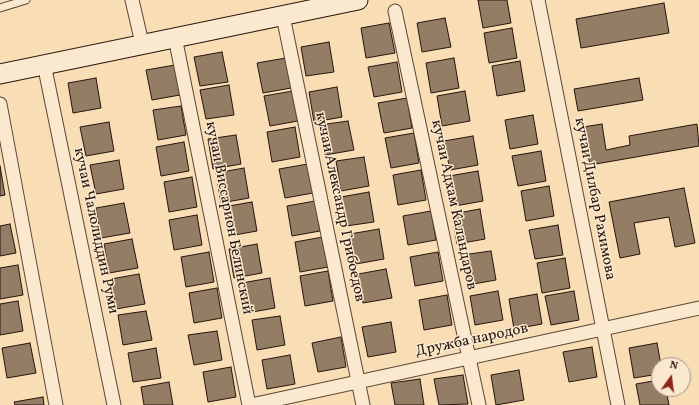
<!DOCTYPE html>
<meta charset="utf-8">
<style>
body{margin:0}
#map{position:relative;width:699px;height:405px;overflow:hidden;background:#f8ddb5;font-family:Vollkorn,serif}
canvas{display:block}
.north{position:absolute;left:651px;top:357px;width:40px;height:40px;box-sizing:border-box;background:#fae9cf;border:1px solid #a59481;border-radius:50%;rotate:14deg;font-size:11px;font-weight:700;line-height:16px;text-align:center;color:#26150d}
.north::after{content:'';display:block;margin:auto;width:14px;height:18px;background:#8f2418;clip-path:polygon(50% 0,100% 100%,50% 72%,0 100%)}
</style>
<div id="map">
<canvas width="699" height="405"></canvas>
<div class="north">N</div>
</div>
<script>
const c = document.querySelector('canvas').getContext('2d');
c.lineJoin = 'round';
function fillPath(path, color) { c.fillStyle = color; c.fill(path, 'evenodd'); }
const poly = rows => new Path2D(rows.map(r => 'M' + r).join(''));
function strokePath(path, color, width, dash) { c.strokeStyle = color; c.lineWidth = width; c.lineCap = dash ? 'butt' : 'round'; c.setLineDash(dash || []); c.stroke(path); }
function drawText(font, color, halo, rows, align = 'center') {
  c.font = font + ' Vollkorn,serif'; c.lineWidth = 3; c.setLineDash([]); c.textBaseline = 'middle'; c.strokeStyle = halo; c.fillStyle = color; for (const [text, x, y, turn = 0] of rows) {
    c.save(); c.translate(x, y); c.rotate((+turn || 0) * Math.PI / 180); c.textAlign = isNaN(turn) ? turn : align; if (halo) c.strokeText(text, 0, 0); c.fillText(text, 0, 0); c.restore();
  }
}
const building = poly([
 [478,0,507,0,511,23,483,28,478,0],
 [664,3,669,33,581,48,576,19,664,3],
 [445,18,451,47,422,52,417,23,445,18],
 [389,23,395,53,366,58,361,28,389,23],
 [512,28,517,58,489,63,484,33,512,28],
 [329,42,334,72,306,76,301,47,329,42],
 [222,52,228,82,200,86,194,57,222,52],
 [286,58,291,88,263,93,257,63,286,58],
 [454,58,459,88,431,93,426,63,454,58],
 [520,61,525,91,497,96,492,66,520,61],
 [397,62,402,92,374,97,368,67,397,62],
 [175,65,180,95,152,100,146,70,175,65],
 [96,78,101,108,73,113,68,83,96,78],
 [639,78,643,100,578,111,574,89,639,78],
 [229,85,234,115,206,119,200,90,229,85],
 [337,87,342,117,314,122,309,92,337,87],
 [293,91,298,121,270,126,264,96,293,91],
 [465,91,470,121,442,126,437,96,465,91],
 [407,98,412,128,384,133,378,103,407,98],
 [181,106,186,135,158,140,153,110,181,106],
 [533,115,538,144,510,149,505,120,533,115],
 [348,121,354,150,325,155,320,125,348,121],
 [109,122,114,151,86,156,80,127,109,122],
 [602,124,606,150,630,145,629,136,697,124,699,146,590,165,583,127,602,124],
 [295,127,300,157,272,162,267,132,295,127],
 [414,133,419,163,391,168,385,138,414,133],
 [236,135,241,164,213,169,208,139,236,135],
 [473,136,478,165,450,170,444,141,473,136],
 [184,142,189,171,161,176,156,147,184,142],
 [541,151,546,181,518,186,512,156,541,151],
 [364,157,369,186,341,191,336,161,364,157],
 [119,160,124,189,96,194,90,165,119,160],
 [308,164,313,193,285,198,279,169,308,164],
 [0,166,5,195,0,196,0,166],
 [244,168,249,198,221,203,216,173,244,168],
 [421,170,426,200,398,205,393,175,421,170],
 [478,171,483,201,455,206,449,176,478,171],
 [192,177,197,207,169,212,164,182,192,177],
 [549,186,554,216,526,221,521,191,549,186],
 [684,188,695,243,675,247,669,217,634,223,640,254,620,258,609,202,684,188],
 [369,192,374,222,346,226,341,197,369,192],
 [315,201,320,231,292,236,287,206,315,201],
 [252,202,257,231,229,236,223,207,252,202],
 [124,203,130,233,101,238,96,208,124,203],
 [480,209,485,239,457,244,452,214,480,209],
 [431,211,436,240,408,245,403,216,431,211],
 [197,215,202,245,174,250,169,220,197,215],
 [10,224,16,253,0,256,0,226,10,224],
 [558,225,563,255,535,259,529,230,558,225],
 [379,229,384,259,356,264,350,234,379,229],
 [323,237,328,267,300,272,295,242,323,237],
 [132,239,138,268,109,273,104,244,132,239],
 [257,244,262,273,234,278,229,249,257,244],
 [491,251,496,280,468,285,462,255,491,251],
 [209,252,214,282,186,287,181,257,209,252],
 [438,252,443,281,415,286,410,257,438,252],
 [565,258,570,288,542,293,537,263,565,258],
 [18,265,23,295,0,299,0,268,18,265],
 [386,269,392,298,363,303,358,274,386,269],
 [328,271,333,301,305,306,300,276,328,271],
 [139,274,145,304,116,309,111,279,139,274],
 [270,278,275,308,247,313,242,283,270,278],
 [217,288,222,318,194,323,189,293,217,288],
 [498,291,503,320,475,325,470,296,498,291],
 [574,291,579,320,551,325,545,296,574,291],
 [537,294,542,324,514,329,509,299,537,294],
 [447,295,452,325,424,330,419,300,447,295],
 [18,301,23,331,0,335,0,304,18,301],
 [146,311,152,340,123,345,118,315,146,311],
 [280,316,285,345,257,350,252,320,280,316],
 [391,322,396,352,368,357,362,327,391,322],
 [217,331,222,360,194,365,188,335,217,331],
 [341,337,346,367,318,372,312,343,341,337],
 [30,343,36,373,7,378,2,348,30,343],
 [657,343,661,365,659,365,659,374,634,378,629,348,657,343],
 [592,347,597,377,569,382,563,352,592,347],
 [156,348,161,378,133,382,128,353,156,348],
 [290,355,295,384,267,389,262,360,290,355],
 [231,367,236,397,208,402,203,372,231,367],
 [519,370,524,400,496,405,491,375,519,370],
 [463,375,468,404,439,405,434,379,463,375],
 [420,379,424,405,395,405,391,383,420,379],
 [659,380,659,389,666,389,669,405,640,405,636,384,659,380],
 [169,382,173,405,144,405,141,387,169,382],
 [43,397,44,405,15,405,14,402,43,397]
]);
const service = poly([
 [0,8,26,0]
]);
const minor = poly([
 [132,0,142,43],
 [538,0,618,405],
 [395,11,479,405],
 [283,16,363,405],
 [175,37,249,405],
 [44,64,114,405],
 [0,104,56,405],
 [251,405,699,308]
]);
const secondary = poly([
 [0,74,358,0]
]);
const streetNames = [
 ["кучаи Дилбар Рахимова",594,199,79],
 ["кучаи Адхам Каландаров",453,205,78],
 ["кучаи Александр Грибоедов",339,207,78],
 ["кучаи Виссарион Белинский",228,218,79],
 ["кучаи Чалолиддин Руми",95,231,78],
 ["Дружба народов",472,341,-12]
];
fillPath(building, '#937d64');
strokePath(building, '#26150d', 1);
strokePath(service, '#5a4737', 9);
strokePath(minor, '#5a4737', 15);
strokePath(secondary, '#26150d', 21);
strokePath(service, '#fae9cf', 7);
strokePath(minor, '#fae9cf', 13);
strokePath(secondary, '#fae9cf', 19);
drawText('15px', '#26150d', '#fae9cf', streetNames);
</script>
